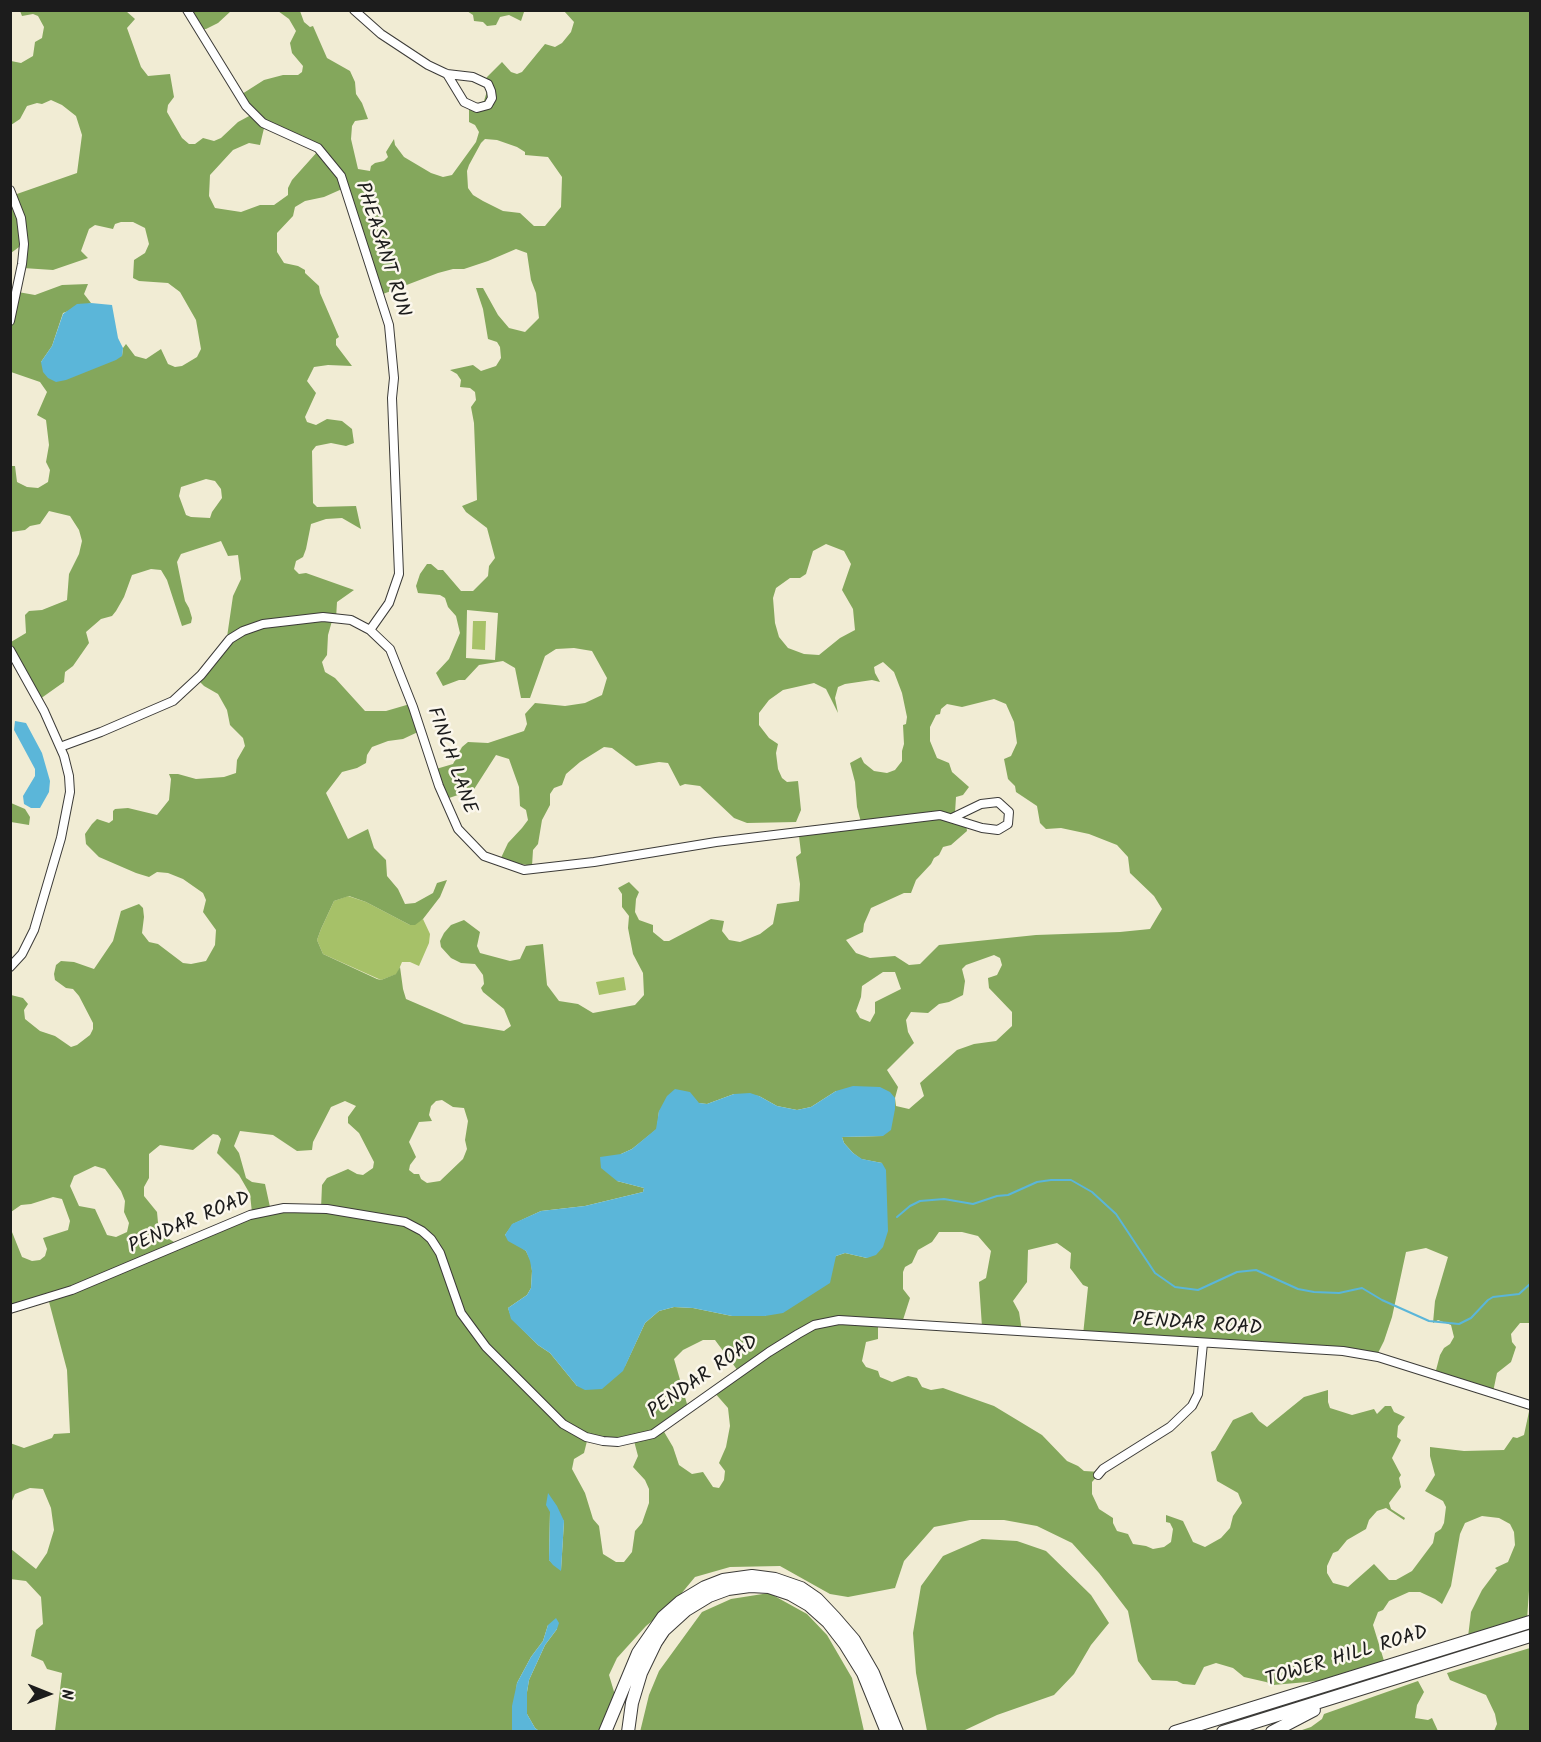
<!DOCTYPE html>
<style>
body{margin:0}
#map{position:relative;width:1541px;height:1742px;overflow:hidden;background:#f1ecd4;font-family:Kalam,sans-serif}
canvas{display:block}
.frame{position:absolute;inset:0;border:12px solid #1c1c1c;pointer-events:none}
.north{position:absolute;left:18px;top:1664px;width:60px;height:60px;-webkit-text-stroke:4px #fbf7ec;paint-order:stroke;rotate:91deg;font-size:16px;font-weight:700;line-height:24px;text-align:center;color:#1c1c1c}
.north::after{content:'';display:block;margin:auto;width:21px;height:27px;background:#1c1c1c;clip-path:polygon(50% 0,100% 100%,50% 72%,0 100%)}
</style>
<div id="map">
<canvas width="1541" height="1742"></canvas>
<div class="frame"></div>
<div class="north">N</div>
</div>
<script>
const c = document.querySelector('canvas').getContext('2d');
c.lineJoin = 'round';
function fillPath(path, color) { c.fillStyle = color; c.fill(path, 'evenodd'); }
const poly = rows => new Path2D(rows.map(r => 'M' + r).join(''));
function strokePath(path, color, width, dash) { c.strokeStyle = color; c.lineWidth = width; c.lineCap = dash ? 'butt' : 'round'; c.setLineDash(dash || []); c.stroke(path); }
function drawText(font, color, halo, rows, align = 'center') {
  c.font = font + ' Kalam,sans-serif'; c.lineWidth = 5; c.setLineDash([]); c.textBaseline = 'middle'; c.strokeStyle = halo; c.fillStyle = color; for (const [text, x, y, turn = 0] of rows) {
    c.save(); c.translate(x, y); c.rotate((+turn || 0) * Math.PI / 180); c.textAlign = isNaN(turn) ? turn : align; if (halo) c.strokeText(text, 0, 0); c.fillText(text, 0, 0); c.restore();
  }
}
const green = poly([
 [473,621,486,621,485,650,472,649],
 [348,896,366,902,410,925,423,919,430,934,429,943,419,966,410,962,402,962,397,974,381,980,323,954,317,940,321,929,334,901],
 [624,977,626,990,599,995,596,982]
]);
const forest = poly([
 [20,11,126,11,135,19,127,28,141,67,148,76,170,74,174,97,168,105,167,112,182,138,189,144,195,144,203,138,214,141,221,138,238,122,251,115,242,94,264,80,283,75,298,75,302,72,303,66,292,53,290,43,296,31,289,19,278,11,300,11,304,22,310,27,313,26,327,58,350,71,355,82,356,94,362,103,368,119,355,121,352,126,351,139,358,169,370,171,371,166,375,163,384,161,388,157,386,152,394,139,395,145,404,157,431,173,443,177,452,175,476,142,479,132,475,125,469,122,469,107,484,101,487,91,482,84,487,77,502,62,511,72,517,74,522,72,545,44,555,47,562,43,571,32,574,22,564,11,1530,11,1530,1323,1520,1323,1511,1334,1512,1342,1516,1347,1511,1362,1497,1373,1493,1392,1435,1374,1440,1355,1444,1348,1450,1344,1454,1337,1451,1325,1438,1320,1433,1323,1435,1301,1448,1257,1426,1248,1406,1252,1392,1317,1384,1341,1376,1357,1083,1335,1088,1287,1083,1285,1070,1268,1071,1253,1057,1243,1028,1250,1027,1282,1013,1301,1019,1312,1022,1331,982,1327,979,1282,986,1278,991,1251,978,1236,962,1232,939,1232,932,1242,918,1250,912,1263,905,1267,903,1272,903,1289,910,1298,902,1323,878,1324,878,1339,866,1342,862,1361,866,1367,878,1371,880,1377,892,1382,908,1376,917,1378,922,1387,931,1390,943,1388,994,1406,1042,1435,1067,1461,1078,1466,1084,1471,1101,1472,1092,1482,1092,1494,1099,1509,1113,1518,1113,1523,1117,1531,1128,1534,1133,1544,1146,1546,1153,1549,1164,1547,1171,1542,1173,1529,1170,1523,1166,1522,1166,1515,1183,1521,1193,1542,1205,1547,1221,1538,1230,1528,1233,1516,1242,1503,1238,1493,1217,1481,1211,1452,1215,1450,1233,1420,1252,1412,1259,1421,1267,1427,1304,1397,1328,1390,1328,1402,1330,1408,1352,1415,1374,1409,1377,1414,1385,1406,1391,1406,1394,1412,1405,1417,1398,1426,1397,1437,1401,1440,1392,1458,1401,1475,1399,1478,1401,1487,1389,1503,1391,1509,1405,1518,1404,1520,1386,1508,1377,1511,1369,1520,1366,1529,1347,1540,1338,1551,1333,1553,1327,1566,1327,1573,1333,1583,1348,1587,1374,1564,1389,1580,1396,1580,1412,1571,1433,1543,1435,1533,1441,1529,1444,1523,1446,1507,1443,1501,1425,1491,1435,1475,1430,1456,1430,1447,1464,1451,1504,1450,1513,1437,1517,1438,1524,1435,1530,1407,1530,1576,1527,1620,1468,1637,1471,1612,1482,1590,1497,1570,1495,1568,1508,1562,1515,1545,1514,1532,1510,1524,1499,1518,1482,1516,1465,1523,1460,1534,1451,1586,1442,1604,1435,1599,1420,1592,1409,1592,1389,1601,1383,1610,1378,1612,1373,1625,1385,1664,1330,1680,1273,1685,1266,1682,1244,1677,1233,1668,1216,1663,1204,1667,1195,1685,1183,1684,1177,1681,1152,1680,1138,1661,1128,1611,1099,1573,1072,1543,1037,1526,1004,1520,970,1520,934,1527,904,1561,895,1588,848,1597,830,1594,780,1566,730,1567,695,1577,671,1606,646,1626,617,1658,609,1675,615,1695,599,1731,539,1731,535,1728,527,1714,527,1692,529,1680,545,1645,557,1629,548,1625,543,1641,531,1657,517,1683,512,1731,55,1731,62,1673,47,1669,43,1661,31,1656,36,1630,43,1624,41,1597,26,1581,10,1579,11,1549,36,1569,47,1553,54,1530,51,1508,43,1489,30,1488,15,1494,11,1503,10,1443,24,1448,52,1438,54,1434,70,1433,67,1370,48,1298,11,1309,10,1227,22,1257,32,1261,40,1260,45,1256,47,1249,43,1238,68,1230,70,1221,62,1199,53,1197,31,1204,21,1205,11,1212,11,995,23,998,28,1004,24,1010,25,1019,40,1031,55,1036,71,1047,77,1045,90,1035,93,1029,93,1023,79,996,73,989,66,988,55,980,54,974,56,965,61,961,74,962,94,969,113,941,121,911,139,904,143,908,144,917,142,933,149,942,158,944,183,963,191,964,206,961,215,945,216,930,203,912,206,900,203,893,183,879,168,873,157,872,149,877,136,873,99,857,86,844,85,834,92,824,97,819,109,823,113,820,113,811,115,809,128,808,157,815,169,800,171,779,169,774,178,774,196,779,224,777,236,773,237,760,245,746,243,738,230,725,227,710,218,694,204,686,196,678,227,637,233,596,241,579,238,555,228,556,221,541,181,554,177,562,185,601,189,608,192,618,191,623,182,626,167,580,161,570,151,569,132,575,124,597,116,611,112,616,101,619,86,632,89,643,73,666,65,672,64,682,40,699,11,648,11,642,26,633,25,615,29,611,42,610,67,600,69,574,79,554,82,541,79,530,70,516,49,511,40,524,30,526,25,530,11,532,11,466,15,466,17,482,27,487,38,488,48,482,50,470,46,462,49,445,46,420,37,415,47,392,40,382,11,372,11,322,18,292,35,295,62,285,88,284,84,294,91,303,63,313,52,346,41,362,122,356,123,348,126,344,135,356,146,359,161,349,168,364,175,367,182,366,197,357,201,349,196,320,180,292,168,283,139,281,133,278,134,260,145,253,149,244,145,228,133,222,121,222,115,224,113,229,95,225,89,229,81,251,88,258,53,270,23,268,23,244,11,253,11,189,14,195,77,173,82,135,76,116,62,105,51,100,42,104,37,103,27,106,20,119,11,125,11,61,21,63,33,56,35,42,42,38,44,27,38,16,33,14,22,16],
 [265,124,303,136,318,151,292,180,288,188,288,195,274,205,260,205,241,212,215,208,209,196,210,175,233,150,249,143,260,145],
 [485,139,497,140,517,147,525,152,525,155,548,157,562,177,561,207,545,226,534,226,520,213,503,211,483,201,473,195,468,188,467,171,469,165,481,143],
 [342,189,383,294,438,273,453,269,464,269,488,261,516,249,527,253,531,280,536,293,539,318,525,332,509,328,498,315,483,288,476,288,483,309,488,339,497,342,500,347,501,358,496,366,481,371,473,365,450,370,457,374,461,380,460,387,470,388,475,392,476,400,471,407,474,423,477,500,462,506,466,512,487,528,495,558,489,566,488,576,473,591,461,591,443,570,438,570,431,564,427,564,420,574,416,586,418,593,440,595,445,598,448,607,456,616,460,633,449,659,436,673,443,686,459,680,465,680,479,665,503,661,515,668,521,698,530,698,545,656,556,649,574,648,592,651,607,678,602,695,585,703,565,706,535,703,525,714,527,724,524,731,488,743,468,742,462,747,453,764,436,769,447,798,449,798,464,793,471,794,496,755,509,759,519,787,520,806,526,810,528,820,522,828,508,843,500,860,532,866,533,850,538,844,542,820,550,805,550,794,554,788,562,785,566,774,580,762,604,747,612,748,636,766,659,762,668,763,680,786,685,784,700,786,734,818,747,823,796,822,801,810,798,781,787,782,782,778,778,769,776,753,778,744,769,738,759,725,759,713,769,700,783,690,814,683,826,689,838,713,835,698,838,687,845,684,872,680,880,682,875,673,874,667,883,662,894,672,902,693,907,717,906,724,903,725,904,744,902,751,902,761,895,770,887,773,874,771,864,763,861,757,850,763,855,782,857,807,862,826,799,836,801,853,796,857,800,884,799,901,777,904,773,924,760,934,740,942,729,940,722,931,724,921,711,919,669,941,664,941,653,932,653,925,639,920,635,912,636,899,639,892,629,882,618,888,622,894,622,907,629,916,628,928,633,954,643,973,644,995,635,1005,593,1013,578,1004,559,1001,547,985,543,944,526,946,520,959,510,961,480,953,477,946,480,932,464,920,451,925,444,933,440,941,441,947,451,958,461,963,475,964,483,975,484,984,481,988,483,992,504,1009,511,1026,504,1031,464,1024,406,999,403,989,400,967,396,974,381,980,377,979,323,954,317,940,321,929,334,901,349,896,366,902,410,925,415,925,423,919,440,897,447,880,437,883,433,893,415,903,405,904,398,889,387,876,386,860,374,848,368,829,348,839,326,793,342,772,357,768,366,763,367,755,372,747,388,741,403,739,420,731,410,704,386,711,365,711,335,678,325,672,322,662,327,655,328,635,332,621,336,619,337,602,354,590,306,573,299,574,294,569,296,561,303,557,306,549,311,524,326,519,342,518,361,529,356,506,317,507,313,503,312,451,316,446,331,443,346,446,354,443,352,429,342,421,327,419,316,425,307,422,305,417,316,393,307,381,314,367,328,365,352,366,336,345,336,339,339,337,320,293,319,286,305,273,305,270,298,266,284,263,277,252,277,233,293,216,295,207,305,201,324,197],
 [206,479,215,481,221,489,222,498,212,512,210,518,191,517,186,515,179,496,181,487],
 [826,544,844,551,851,564,842,590,853,609,855,630,840,638,819,655,804,654,788,648,779,637,775,623,773,598,776,588,790,578,800,578,806,574,813,551],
 [467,610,498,613,495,660,466,658],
 [994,699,1006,704,1014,722,1017,743,1011,756,1004,759,1008,779,1015,786,1016,792,1037,806,1040,823,1046,829,1061,828,1089,834,1117,845,1128,857,1130,873,1154,896,1162,909,1150,929,1120,932,1036,935,939,945,920,964,909,965,895,956,870,958,856,953,846,940,863,932,864,924,871,908,904,893,911,893,916,880,931,864,934,858,939,855,943,847,951,845,967,831,966,824,955,813,956,797,963,795,969,787,952,772,949,763,937,758,930,741,930,727,936,715,940,714,941,709,947,704,962,707],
 [994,955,1000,958,1002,965,997,975,988,978,989,988,1012,1012,1012,1026,996,1041,974,1044,957,1050,920,1083,924,1096,909,1109,896,1106,895,1098,898,1087,887,1070,914,1043,908,1032,906,1020,911,1012,928,1013,939,1004,949,1002,963,995,965,981,962,969,966,965],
 [883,972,895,972,901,989,875,1002,875,1013,870,1022,860,1018,856,1011,861,997,862,986],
 [836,1091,883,1136,842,1137,844,1143,853,1153,861,1159,882,1163,867,1258,845,1253,836,1256,765,1316,732,1316,693,1308,674,1307,659,1311,645,1323,625,1366,577,1386,550,1353,538,1345,512,1319,508,1308,527,1295,531,1288,532,1271,531,1261,526,1251,505,1235,513,1224,541,1211,585,1206,643,1192,644,1188,617,1181,621,1154,632,1149,657,1129,659,1111,695,1099,698,1103,707,1104,734,1094,759,1096,777,1106,797,1110,811,1107],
 [442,1100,453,1107,464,1108,468,1121,465,1140,467,1149,463,1159,440,1181,427,1183,421,1179,419,1174,414,1174,409,1170,410,1165,416,1157,409,1142,419,1122,432,1121,429,1115,431,1106,436,1101],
 [345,1101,356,1106,348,1117,348,1123,359,1133,374,1162,373,1168,363,1175,357,1174,348,1169,327,1178,322,1185,321,1209,270,1207,265,1184,252,1182,246,1178,239,1153,234,1146,240,1131,273,1135,297,1151,312,1150,313,1142,331,1107],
 [213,1134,218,1135,221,1139,217,1153,239,1175,250,1194,252,1213,179,1245,159,1233,157,1212,144,1196,144,1187,149,1178,149,1154,160,1145,193,1150],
 [95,1166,105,1169,121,1191,125,1201,124,1212,129,1223,127,1232,116,1237,107,1235,95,1209,79,1206,70,1186,74,1176],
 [703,1340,715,1340,741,1375,714,1392,728,1408,730,1426,726,1447,719,1463,725,1471,724,1480,719,1488,713,1487,703,1472,692,1474,679,1465,673,1447,663,1430,689,1411,674,1359,683,1350],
 [588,1437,634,1441,638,1456,633,1467,645,1480,649,1489,649,1503,642,1523,635,1531,632,1552,624,1562,616,1562,603,1554,599,1526,593,1519,585,1493,572,1469,574,1459,584,1453],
 [550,1512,564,1521,561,1570,549,1560],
 [191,11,231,11,218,23,206,29,204,29],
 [467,11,531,11,524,12,521,21,509,15,500,17,496,25,487,26,483,22,474,21,473,15],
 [11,803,25,809,30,817,29,825,11,822],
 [982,1539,1017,1541,1046,1551,1091,1595,1109,1623,1091,1645,1074,1674,1054,1695,997,1715,963,1731,927,1731,916,1673,913,1633,921,1586,943,1556],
 [769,1593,807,1614,827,1635,852,1678,864,1731,640,1732,649,1695,659,1671,702,1612,731,1599],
 [1530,1648,1530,1731,1494,1731,1497,1724,1495,1714,1486,1695,1450,1680,1447,1673],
 [1418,1681,1424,1692,1417,1705,1415,1718,1428,1720,1432,1718,1438,1731,1299,1731,1311,1727,1322,1719,1324,1714]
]);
const water = poly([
 [91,303,112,305,118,338,123,348,122,356,116,360,66,380,56,382,48,378,43,372,41,362,52,346,63,314,77,304],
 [15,721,26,723,42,753,50,781,49,792,40,808,31,808,24,804,23,796,35,776,35,769,14,730],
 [853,1086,880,1087,890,1092,895,1098,895,1109,891,1130,883,1136,842,1137,844,1143,853,1153,862,1159,882,1163,886,1170,888,1231,883,1247,876,1255,867,1258,845,1253,836,1256,830,1283,783,1313,765,1316,732,1316,693,1308,674,1307,659,1311,645,1323,623,1371,602,1389,585,1390,577,1386,550,1353,538,1345,511,1319,508,1308,527,1295,531,1288,532,1271,530,1261,526,1251,508,1241,505,1235,512,1224,541,1211,585,1206,643,1192,644,1188,617,1181,601,1168,600,1157,621,1154,632,1149,656,1129,659,1111,667,1096,675,1089,690,1092,699,1103,707,1104,734,1094,750,1093,759,1096,777,1106,797,1110,811,1107,836,1091],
 [548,1493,557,1506,564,1521,561,1571,553,1565,549,1560,550,1512,546,1505],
 [556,1618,559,1623,557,1629,545,1645,529,1680,527,1692,527,1714,535,1728,539,1731,512,1731,512,1706,517,1683,531,1657,543,1641,548,1625]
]);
const stream = poly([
 [897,1217,910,1206,920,1201,944,1199,973,1204,997,1196,1008,1195,1037,1182,1051,1180,1071,1180,1092,1192,1116,1214,1155,1273,1175,1287,1198,1290,1237,1272,1256,1270,1298,1289,1314,1292,1339,1293,1362,1288,1382,1300,1429,1321,1459,1324,1471,1318,1488,1300,1493,1297,1519,1294,1530,1284]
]);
const minor = poly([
 [187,10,246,106,263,123,318,148,341,176,389,325,394,378,392,398,399,574,389,603,370,630],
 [354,10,381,34,428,65,447,74],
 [447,74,473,77,488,84,491,91,492,98,488,105,477,108,464,102,447,74],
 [10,190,21,218,24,244,22,264,10,321],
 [10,650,44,711,64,756,69,776,70,792,61,838,34,930,22,954,10,967],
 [60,747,101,732,173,701,201,675,230,639,243,631,263,624,323,617,351,620,370,630,390,649,413,707,439,786,458,829,484,856,524,870,594,862,716,842,940,815,982,828,998,830,1008,824,1009,812,998,802,981,804,952,818],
 [10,1309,72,1290,250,1215,284,1208,327,1209,405,1222,422,1231,431,1239,440,1253,461,1313,486,1347,563,1424,586,1437,603,1441,618,1442,653,1434,769,1352,798,1334,814,1325,839,1320,1343,1351,1378,1357,1530,1405],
 [1098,1475,1103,1469,1170,1427,1192,1406,1198,1394,1203,1343]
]);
const highway = poly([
 [605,1732,638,1653,663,1617,680,1602,705,1587,723,1580,752,1576,775,1579,801,1588,817,1599,835,1618,854,1640,873,1673,897,1732],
 [628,1732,632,1703,641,1673,656,1642,664,1630,686,1610,709,1596,728,1589,750,1586,769,1587,790,1594,809,1605,828,1622,845,1644,863,1673,887,1732],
 [1175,1732,1530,1622],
 [1223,1732,1530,1636],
 [1272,1732,1314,1710]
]);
const streetNames = [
 ["PHEASANT RUN",381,250,72],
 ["FINCH LANE",450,761,70],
 ["PENDAR ROAD",190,1224,-23],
 ["PENDAR ROAD",1197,1326,4],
 ["PENDAR ROAD",704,1378,-35],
 ["TOWER HILL ROAD",1347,1658,-17]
];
fillPath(green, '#a6c168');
fillPath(forest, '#84a75c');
fillPath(water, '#5bb6d9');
strokePath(stream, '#5bb6d9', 2);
strokePath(minor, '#3c3b38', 10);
strokePath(highway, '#3c3b38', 14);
strokePath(minor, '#fff', 8);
strokePath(highway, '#fff', 12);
drawText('20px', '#1c1c1c', '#fbf7ec', streetNames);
</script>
